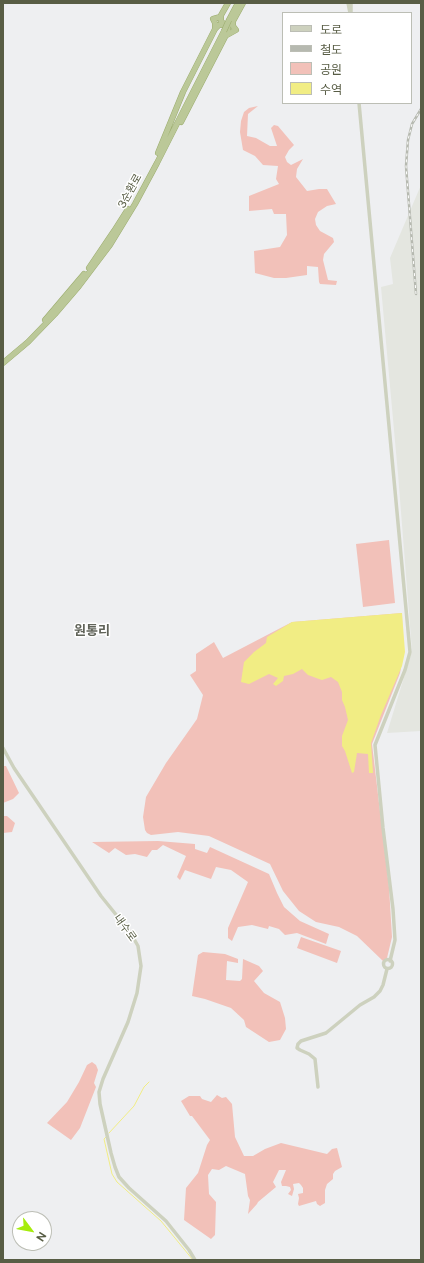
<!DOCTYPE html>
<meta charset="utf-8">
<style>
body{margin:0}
#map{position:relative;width:424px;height:1263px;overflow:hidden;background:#eeeff1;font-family:"Public Sans","Noto Sans KR",sans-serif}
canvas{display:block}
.frame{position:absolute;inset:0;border:4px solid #585d45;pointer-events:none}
.legend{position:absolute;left:282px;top:12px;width:130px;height:92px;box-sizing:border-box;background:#fff;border:1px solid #bcbeb5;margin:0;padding:5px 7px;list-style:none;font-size:12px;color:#585d45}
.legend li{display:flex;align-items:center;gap:8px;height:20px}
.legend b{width:20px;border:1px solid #bcbeb5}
.north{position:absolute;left:12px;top:1211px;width:40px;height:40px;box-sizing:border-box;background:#fff;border:1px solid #bcbeb5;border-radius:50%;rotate:122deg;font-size:11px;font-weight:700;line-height:16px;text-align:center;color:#585d45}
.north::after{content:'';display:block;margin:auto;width:14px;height:18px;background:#a6ec0d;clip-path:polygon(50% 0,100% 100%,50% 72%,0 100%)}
</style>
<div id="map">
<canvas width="424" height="1263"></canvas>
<div class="frame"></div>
<ul class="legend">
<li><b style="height:5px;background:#cdd1be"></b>도로</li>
<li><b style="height:5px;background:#b6b9b0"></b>철도</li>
<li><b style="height:11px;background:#f2c1b9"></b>공원</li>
<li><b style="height:11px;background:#f1ed84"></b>수역</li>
</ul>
<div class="north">N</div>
</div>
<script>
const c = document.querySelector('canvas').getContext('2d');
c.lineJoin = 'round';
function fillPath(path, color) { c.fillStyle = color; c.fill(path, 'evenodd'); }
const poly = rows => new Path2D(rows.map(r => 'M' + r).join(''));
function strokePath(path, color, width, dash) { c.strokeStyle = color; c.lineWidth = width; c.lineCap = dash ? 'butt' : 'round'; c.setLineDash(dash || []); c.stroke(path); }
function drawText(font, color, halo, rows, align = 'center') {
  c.font = font + ' "Public Sans","Noto Sans KR",sans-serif'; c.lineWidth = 3; c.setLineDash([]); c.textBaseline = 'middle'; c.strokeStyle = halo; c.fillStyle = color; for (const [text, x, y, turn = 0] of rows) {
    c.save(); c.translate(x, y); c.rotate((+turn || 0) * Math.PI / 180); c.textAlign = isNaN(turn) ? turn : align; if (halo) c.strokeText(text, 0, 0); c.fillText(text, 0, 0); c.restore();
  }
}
const airport = poly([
 [421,185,421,731,387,733,412,651,398,474,381,287,393,284,390,258]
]);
const green = poly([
 [258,106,248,114,247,136,256,138,270,146,277,146,271,128,274,125,278,126,294,145,289,150,285,157,287,162,291,165,303,159,297,169,296,177,307,191,319,189,327,189,336,204,327,206,318,212,315,219,316,225,320,231,333,238,334,242,324,254,323,260,328,280,337,281,336,285,320,284,319,282,318,267,307,266,307,275,286,278,274,278,255,273,254,251,280,247,287,235,286,214,274,214,272,209,249,211,249,196,279,184,276,179,278,166,263,165,255,156,243,150,240,132,241,121,244,112,249,108],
 [389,540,395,603,363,607,356,544],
 [402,613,403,657,400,673,372,744,389,887,392,937,387,958,383,961,357,936,339,927,316,922,299,911,283,891,270,864,209,836,178,832,151,835,147,833,145,830,143,817,146,797,166,763,197,719,203,695,190,675,196,671,196,654,214,642,223,658,292,622],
 [3,766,6,766,19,793,13,799,3,803],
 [3,816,7,816,15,823,12,832,3,833],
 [158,841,195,844,195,849,207,853,210,847,269,874,277,893,284,907,300,921,329,934,326,944,297,933,285,935,279,929,269,926,268,929,252,925,238,927,232,941,228,938,228,928,248,882,231,870,216,867,211,879,185,870,180,880,177,877,186,856,163,845,157,850,152,850,147,857,135,854,126,855,115,848,109,853,92,842],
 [301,937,341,951,337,963,297,948],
 [203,952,225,954,238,959,238,963,227,961,226,980,240,981,242,979,243,959,259,966,263,971,254,981,264,993,280,1002,285,1018,286,1029,280,1040,269,1042,246,1027,244,1020,231,1008,205,999,192,996,198,955],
 [92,1062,96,1065,98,1070,94,1083,96,1087,80,1128,71,1140,47,1123,67,1102,79,1082,87,1065],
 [217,1095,222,1098,226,1097,232,1104,235,1137,244,1156,253,1156,265,1149,281,1143,327,1154,332,1149,337,1148,342,1167,335,1171,333,1174,333,1179,327,1184,325,1190,325,1203,320,1206,317,1204,316,1201,299,1206,298,1204,299,1198,298,1194,303,1193,303,1188,301,1185,299,1183,293,1184,294,1189,292,1196,288,1194,291,1190,290,1187,286,1186,282,1186,281,1182,286,1170,279,1170,273,1182,276,1187,258,1202,257,1204,248,1214,250,1200,248,1196,245,1174,226,1166,219,1170,212,1169,208,1175,209,1194,216,1202,215,1235,211,1239,184,1220,186,1188,198,1173,207,1145,210,1140,192,1116,190,1116,181,1101,189,1096,200,1096,202,1099,211,1102]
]);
const water = poly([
 [402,613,405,652,402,666,381,715,371,743,373,773,369,773,368,754,357,753,354,772,352,773,345,751,342,746,342,736,348,720,345,707,342,700,342,692,338,682,331,677,322,680,319,679,308,675,302,669,293,674,284,676,283,681,276,686,273,684,278,678,269,674,249,684,241,682,244,662,254,652,266,643,267,637,292,622]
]);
const stream = poly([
 [109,1133,134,1106,144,1087,149,1082],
 [106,1137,104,1139,112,1174,117,1182,161,1221,193,1260]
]);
const tertiary = poly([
 [348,3,350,13],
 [351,3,351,13],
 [359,103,410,652,405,670,375,745,383,828,393,909,395,940,390,961],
 [3,748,14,768,101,896,130,932,138,946,141,966,137,993,128,1022,103,1079,99,1092,100,1104,111,1153,115,1167,119,1177,129,1188,166,1221,189,1250,195,1260],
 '383.5 964a4.5 4.5 0 1 1 9 0a4.5 4.5 0 1 1-9 0Z',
 [318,1087,315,1059,309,1054,300,1050,297,1048,298,1044,301,1041,326,1033,360,1005,374,997,380,991,383,985,387,969]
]);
const trunk = poly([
 [229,20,238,3],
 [215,29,215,23,213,19,220,17,228,3],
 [227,35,236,30,233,26,233,22],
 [181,122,227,33,228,28,221,21,221,16],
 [158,153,183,92,215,29,219,25,228,25,232,23,243,3],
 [89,268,114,231,128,209],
 [45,320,84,274],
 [3,363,28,342,55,314,79,286,110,245,135,204,157,163,224,31]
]);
const rail = poly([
 [416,294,406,166,408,140,412,124,421,109]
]);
const trunkBridge = poly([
 [224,31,229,20]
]);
const streetNames = [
 ["3순환로",130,191,-61],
 ["내수로",125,928,54]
];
const quarterNames = [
 ["원통리",92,631]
];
fillPath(airport, '#e4e6e0');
fillPath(green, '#f2c1b9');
fillPath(water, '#f1ed84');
strokePath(stream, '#f1ed84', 1);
strokePath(trunk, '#9bac6e', 6);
strokePath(tertiary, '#cdd1be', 3.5);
strokePath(trunk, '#bbc898', 5);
strokePath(rail, '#b6b9b0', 2.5);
strokePath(rail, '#fff', 1, [3]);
strokePath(trunkBridge, '#9bac6e', 6, []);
strokePath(trunkBridge, '#bbc898', 5);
drawText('11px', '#585d45', '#fff', streetNames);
drawText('bold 13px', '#61645a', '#fff', quarterNames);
</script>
